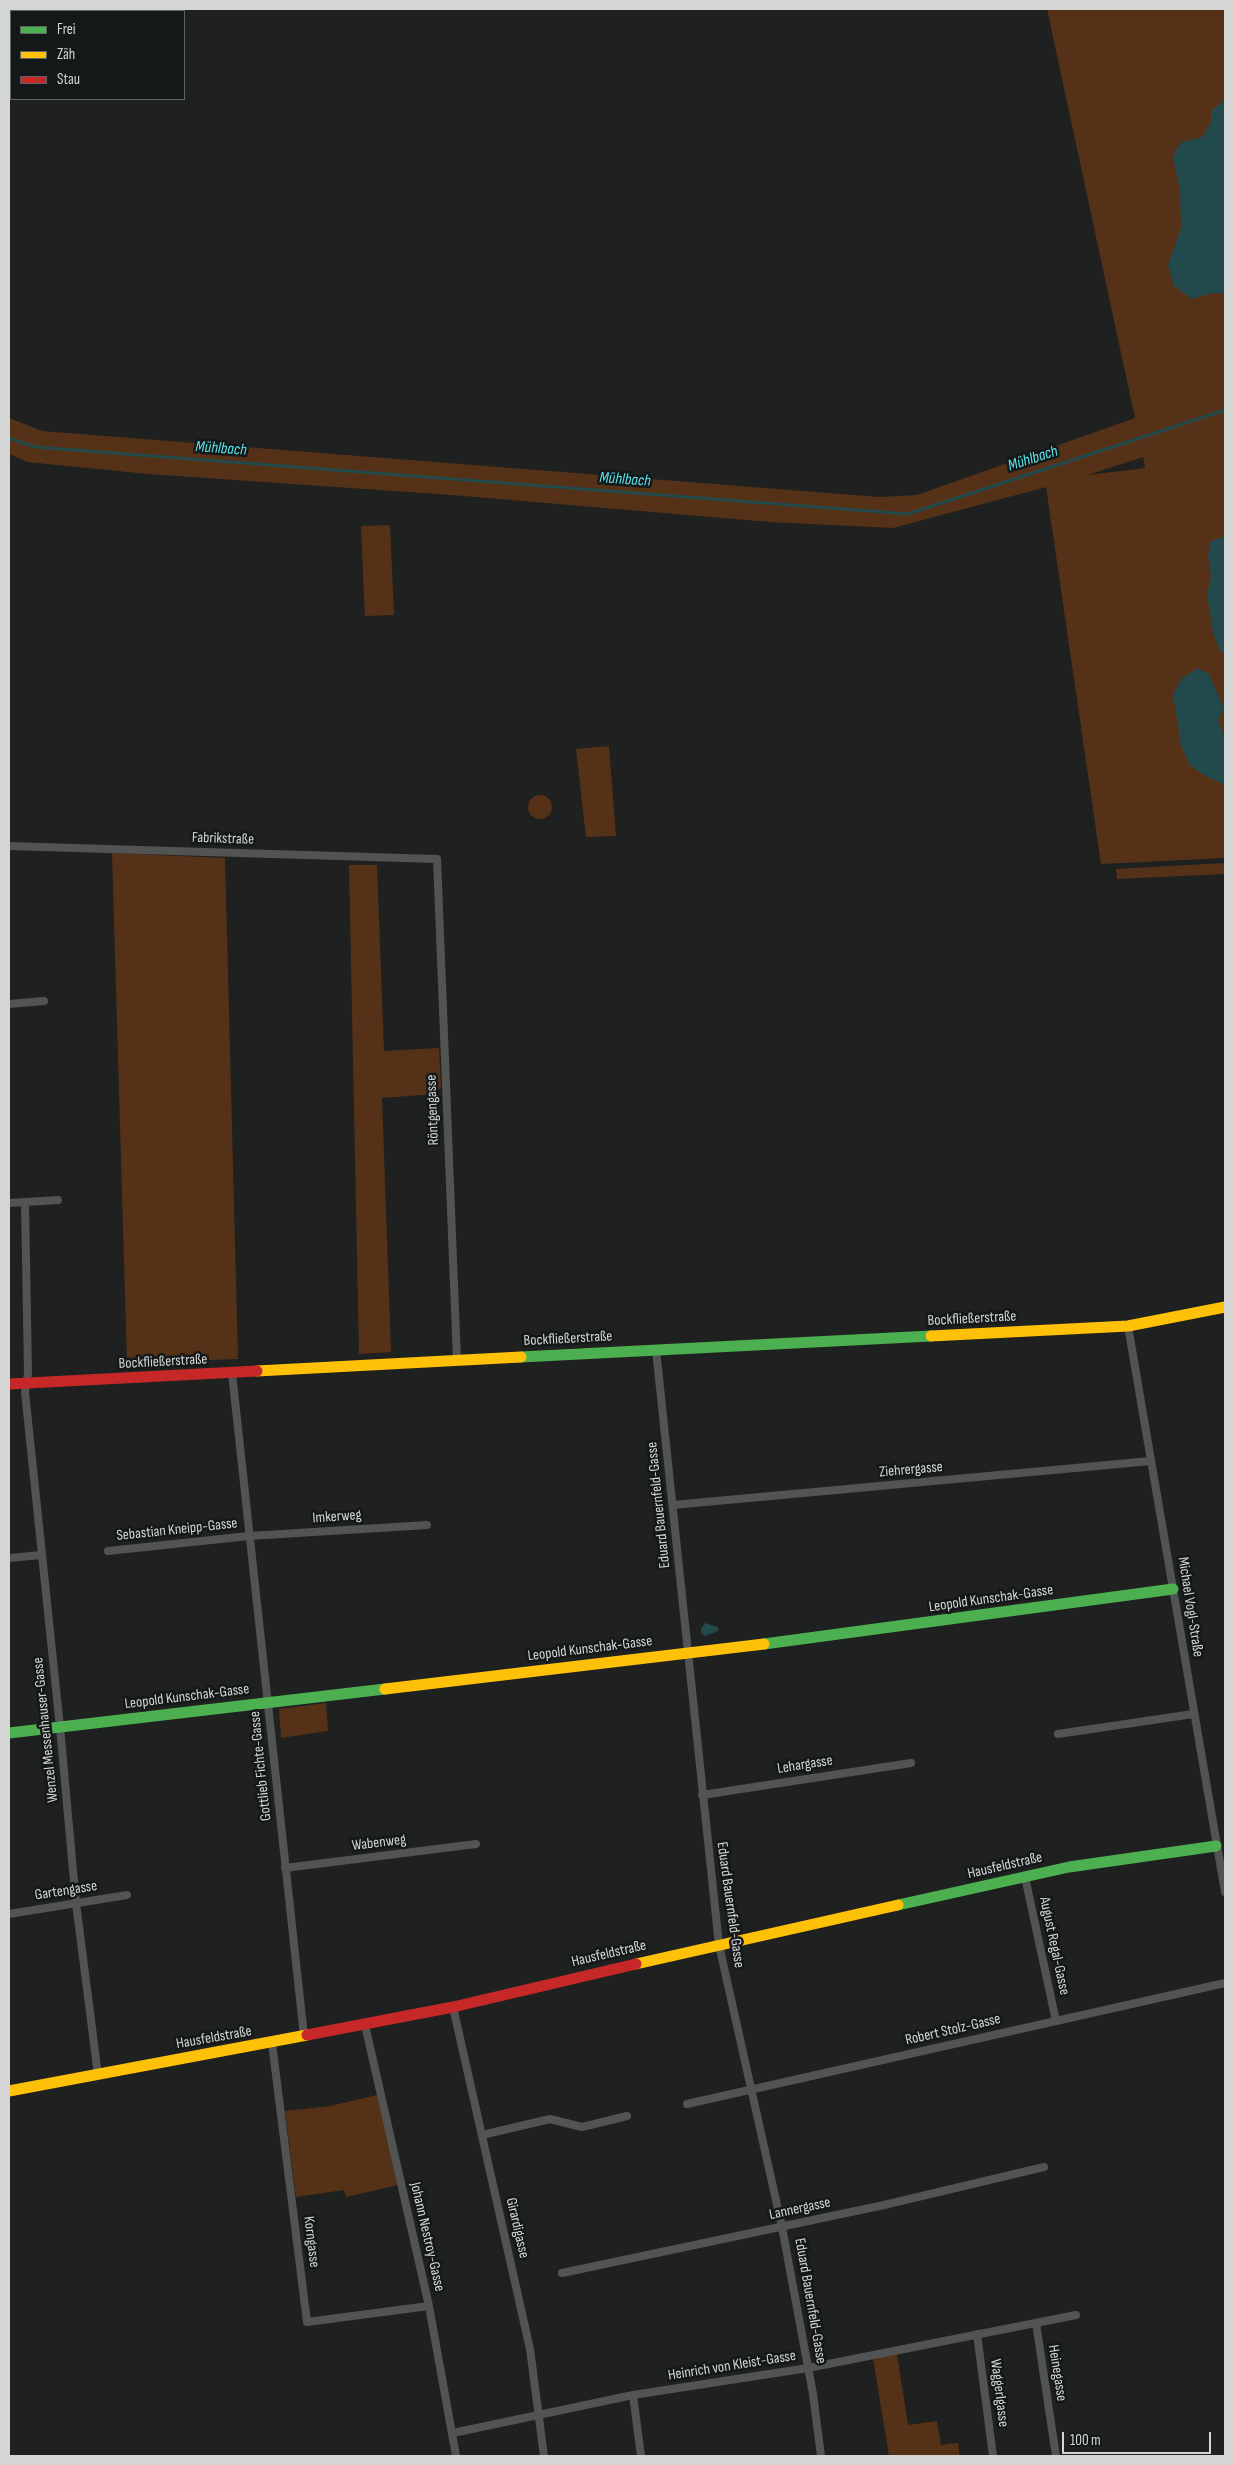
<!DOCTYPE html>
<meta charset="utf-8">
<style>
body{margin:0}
#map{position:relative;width:1234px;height:2465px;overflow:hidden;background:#1f2020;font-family:"Sofia Sans Condensed",sans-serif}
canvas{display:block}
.frame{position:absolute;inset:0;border:10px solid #d4d6d6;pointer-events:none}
.legend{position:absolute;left:10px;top:10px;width:175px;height:90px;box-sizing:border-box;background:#151818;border:1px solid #616464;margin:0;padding:6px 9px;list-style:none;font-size:15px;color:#d4d6d6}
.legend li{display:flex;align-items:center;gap:10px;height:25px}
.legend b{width:25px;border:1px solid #616464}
.scale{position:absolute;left:1062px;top:2432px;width:149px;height:22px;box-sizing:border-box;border:2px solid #d4d6d6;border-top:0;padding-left:6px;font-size:15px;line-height:18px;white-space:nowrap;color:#d4d6d6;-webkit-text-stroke:4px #151818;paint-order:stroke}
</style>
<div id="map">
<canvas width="1234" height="2465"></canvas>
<div class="frame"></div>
<ul class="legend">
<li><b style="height:6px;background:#4caf50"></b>Frei</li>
<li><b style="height:6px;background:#ffc107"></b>Zäh</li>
<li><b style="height:6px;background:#c62828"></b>Stau</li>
</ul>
<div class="scale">100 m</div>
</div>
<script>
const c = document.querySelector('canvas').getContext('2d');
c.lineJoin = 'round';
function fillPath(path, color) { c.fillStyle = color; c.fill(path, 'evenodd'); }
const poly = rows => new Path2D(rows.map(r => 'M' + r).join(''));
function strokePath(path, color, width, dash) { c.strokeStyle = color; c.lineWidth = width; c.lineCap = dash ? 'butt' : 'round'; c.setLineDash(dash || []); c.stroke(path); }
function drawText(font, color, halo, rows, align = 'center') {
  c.font = font + ' "Sofia Sans Condensed",sans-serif'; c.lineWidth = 5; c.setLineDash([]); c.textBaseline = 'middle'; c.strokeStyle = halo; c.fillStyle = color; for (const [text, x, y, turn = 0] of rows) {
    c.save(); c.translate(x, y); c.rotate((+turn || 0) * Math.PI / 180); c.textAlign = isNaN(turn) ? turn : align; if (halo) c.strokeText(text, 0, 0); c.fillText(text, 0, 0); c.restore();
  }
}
const green = poly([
 [1047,9,1225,9,1225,858,1101,864,1046,487,893,528,770,522,452,495,148,474,27,462,9,454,9,418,42,431,879,497,917,495,1135,418],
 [1143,457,1145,468,1088,475],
 [390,525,394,615,365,616,361,526],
 [609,746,616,836,586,837,576,749],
 '528 807a12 12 0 1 1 24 0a12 12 0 1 1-24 0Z',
 [112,853,225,858,238,1359,127,1363],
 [1225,863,1225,874,1117,879,1116,869],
 [349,865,377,865,384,1051,439,1048,441,1088,434,1094,382,1098,391,1352,359,1354],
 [326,1703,328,1731,281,1738,279,1709],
 [377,2095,398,2185,346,2197,344,2190,296,2197,285,2111,330,2106],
 [897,2354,908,2425,937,2421,941,2445,958,2443,960,2456,889,2456,873,2358]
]);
const water = poly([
 [1225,100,1225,293,1212,293,1192,299,1174,286,1168,265,1181,228,1180,189,1173,159,1176,149,1182,142,1202,137,1211,122,1211,111],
 [1225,536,1225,654,1220,651,1213,633,1207,595,1211,576,1208,557,1210,542],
 [1198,668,1209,674,1224,708,1218,720,1225,741,1225,785,1202,774,1190,765,1181,746,1173,694,1182,678],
 [705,1623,718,1627,718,1631,705,1636,701,1633,701,1629]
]);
const stream = poly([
 [9,438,35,447,908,514,1225,410]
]);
const street = poly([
 [9,846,437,859,457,1360],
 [9,1004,44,1001],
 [9,1203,58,1200],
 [25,1203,28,1373,25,1392,60,1727,76,1903,98,2075],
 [1128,1326,1225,1892],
 [656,1350,719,1945,782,2227,813,2394,821,2456],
 [232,1373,304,2036],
 [673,1505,1151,1461],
 [108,1551,249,1536,427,1525],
 [9,1558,41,1555],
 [1058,1734,1193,1714],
 [702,1795,911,1763],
 [285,1868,476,1844],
 [1025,1877,1056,2021],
 [9,1914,127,1895],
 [453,2007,530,2349,544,2456],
 [365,2025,429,2306,456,2456],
 [272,2043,307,2322,429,2306],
 [687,2104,1225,1983],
 [482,2135,550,2119,582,2127,627,2116],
 [562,2273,884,2205,1044,2167],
 [1036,2323,1056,2456],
 [977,2334,993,2456],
 [633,2395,641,2456],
 [453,2433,633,2395,808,2368,1076,2315]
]);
const fast = poly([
 [521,1357,931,1336],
 [764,1644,1173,1589],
 [9,1733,385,1689],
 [898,1905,1069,1867,1216,1846]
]);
const slow = poly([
 [931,1336,1128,1326,1225,1307],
 [257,1371,521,1357],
 [385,1689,764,1644],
 [636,1964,898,1905],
 [9,2091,307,2035]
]);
const jam = poly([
 [9,1384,257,1371],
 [307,2035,453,2007,636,1964]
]);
const streetNames = [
 ["Fabrikstraße",223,839,2],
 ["Röntgengasse",433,1110,-92],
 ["Bockfließerstraße",972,1319,-3],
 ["Bockfließerstraße",568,1339,-3],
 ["Bockfließerstraße",163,1362,-3],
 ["Ziehrergasse",911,1470,-5],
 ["Eduard Bauernfeld-Gasse",659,1505,-96],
 ["Imkerweg",337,1517,-4],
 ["Sebastian Kneipp-Gasse",177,1530,-6],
 ["Leopold Kunschak-Gasse",991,1599,-8],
 ["Michael Vogl-Straße",1190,1607,81],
 ["Leopold Kunschak-Gasse",590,1649,-7],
 ["Leopold Kunschak-Gasse",187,1697,-7],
 ["Wenzel Messenhauser-Gasse",46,1730,-96],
 ["Lehargasse",805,1765,-9],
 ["Gottlieb Fichte-Gasse",261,1766,-96],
 ["Wabenweg",379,1843,-7],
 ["Hausfeldstraße",1005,1866,-13],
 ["Gartengasse",66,1891,-9],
 ["Eduard Bauernfeld-Gasse",730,1905,82],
 ["August Regal-Gasse",1054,1946,78],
 ["Hausfeldstraße",609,1954,-13],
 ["Robert Stolz-Gasse",953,2030,-13],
 ["Hausfeldstraße",214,2038,-10],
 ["Lannergasse",800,2209,-12],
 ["Girardigasse",517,2228,77],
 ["Johann Nestroy-Gasse",427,2237,77],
 ["Korngasse",311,2242,83],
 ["Eduard Bauernfeld-Gasse",810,2301,80],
 ["Heinrich von Kleist-Gasse",732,2366,-9],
 ["Heinegasse",1057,2373,81],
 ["Waggerlgasse",999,2393,83]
];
const waterNames = [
 ["Mühlbach",221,449,4],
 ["Mühlbach",1033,459,-18],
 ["Mühlbach",625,480,4]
];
fillPath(green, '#553217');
fillPath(water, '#22494b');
strokePath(stream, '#22494b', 3);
strokePath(street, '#525454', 8);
strokePath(fast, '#4caf50', 11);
strokePath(slow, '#ffc107', 11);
strokePath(jam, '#c62828', 11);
drawText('15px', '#d4d6d6', '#151818', streetNames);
drawText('italic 16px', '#5ae5ec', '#151818', waterNames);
</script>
